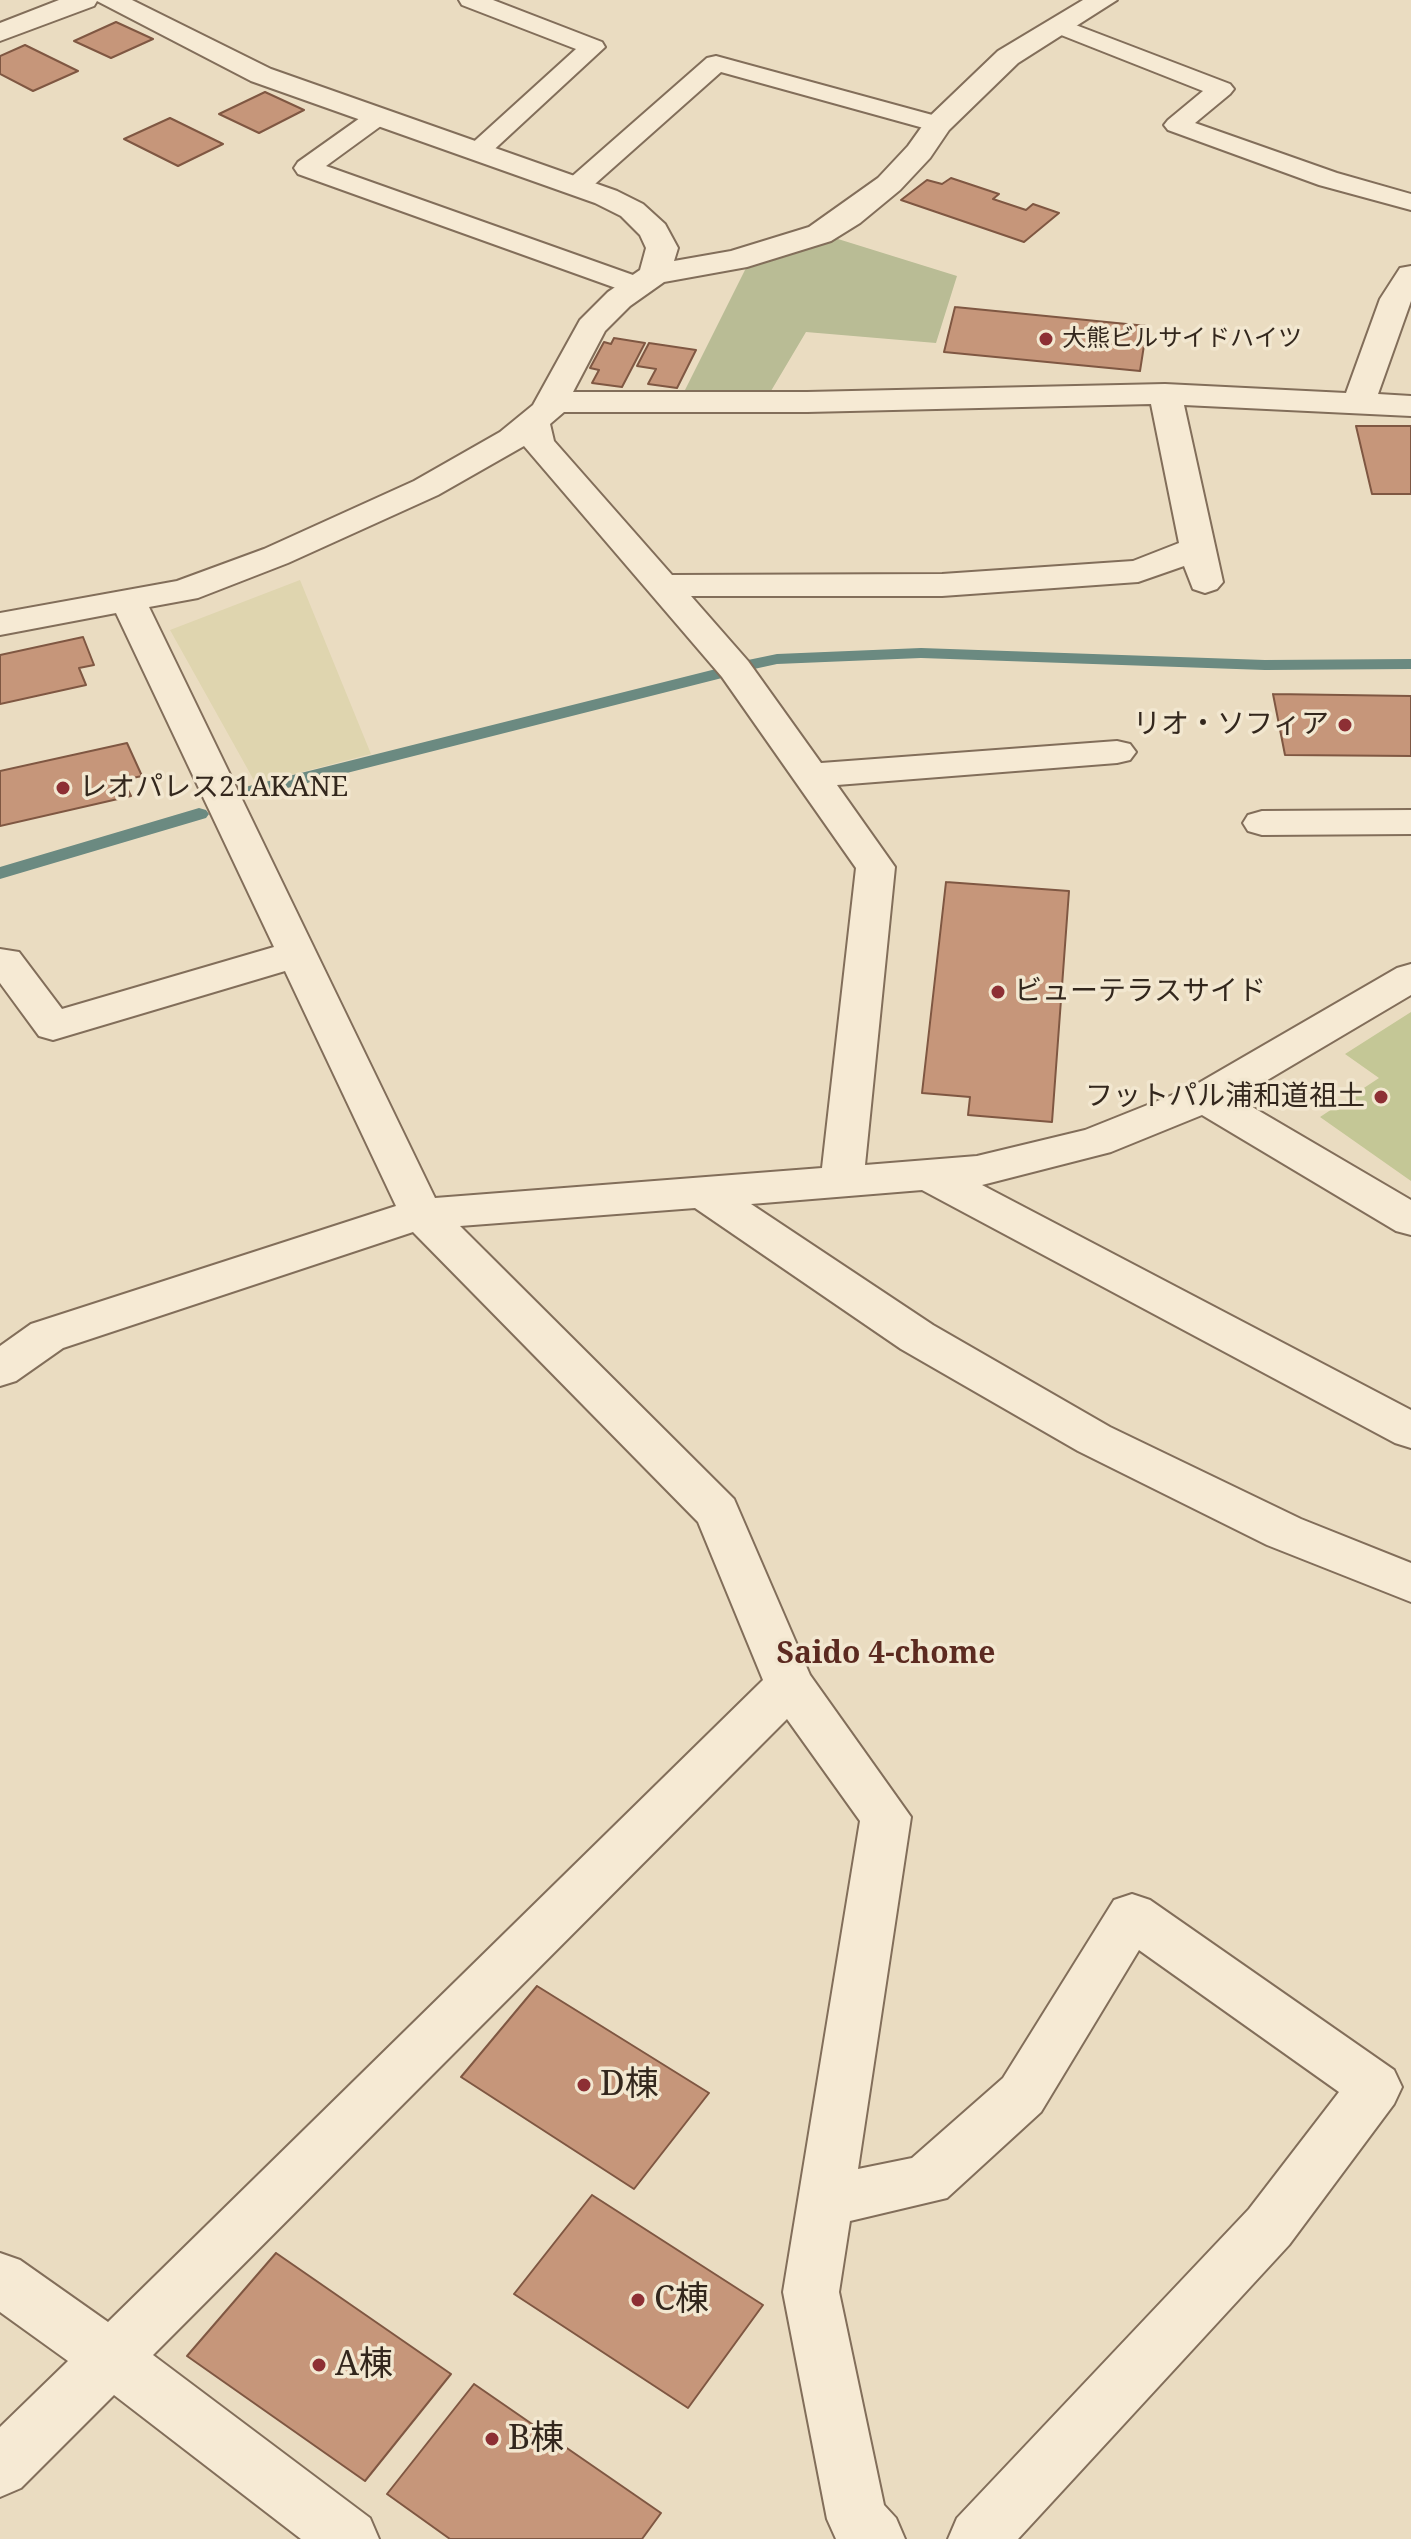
<!DOCTYPE html>
<meta charset="utf-8">
<style>
body{margin:0}
canvas{display:block;background:#eadcc1}
</style>
<canvas width="1411" height="2539"></canvas>
<script>
const c = document.querySelector('canvas').getContext('2d');
c.lineJoin = 'round';
function fillPath(path, color) { c.fillStyle = color; c.fill(path, 'evenodd'); }
const poly = rows => new Path2D(rows.map(r => 'M' + r).join(''));
function strokePath(path, color, width, dash) { c.strokeStyle = color; c.lineWidth = width; c.lineCap = dash ? 'butt' : 'round'; c.setLineDash(dash || []); c.stroke(path); }
function drawText(font, color, halo, rows, align = 'center') {
  c.font = font + ' "Noto Serif","Noto Sans JP",serif'; c.lineWidth = 7; c.setLineDash([]); c.textBaseline = 'middle'; c.strokeStyle = halo; c.fillStyle = color; for (const [text, x, y, turn = 0] of rows) {
    c.save(); c.translate(x, y); c.rotate((+turn || 0) * Math.PI / 180); c.textAlign = isNaN(turn) ? turn : align; if (halo) c.strokeText(text, 0, 0); c.fillText(text, 0, 0); c.restore();
  }
}
const farmland = poly([
 [300,580,371,754,256,784,170,630]
]);
const green = poly([
 [1411,1012,1411,1181,1320,1117,1379,1078,1345,1054]
]);
const cemetery = poly([
 [838,239,957,276,936,343,806,332,771,391,685,390,747,266]
]);
const stream = poly([
 [921,648,1265,660,1411,659,1411,669,1265,670,921,658,777,664,754,669,745,664,748,660,777,654,921,648],
 [716,669,725,674,722,678,244,799,235,793,237,789,716,669],
 [199,808,206,810,209,814,206,818,0,879,0,867,199,808]
]);
const building = poly([
 [116,22,153,39,111,58,74,41,116,22],
 [25,45,78,71,33,91,0,74,0,56,25,45],
 [265,92,304,110,259,133,219,114,265,92],
 [170,118,223,144,178,166,124,139,170,118],
 [951,178,999,194,993,199,1026,210,1033,204,1059,213,1024,242,901,200,927,180,942,184,951,178],
 [955,307,1147,326,1140,371,944,352,955,307],
 [614,338,645,343,622,387,592,383,599,370,590,368,604,342,611,344,614,338],
 [649,343,696,350,677,388,648,384,656,369,637,366,649,343],
 [1356,426,1411,426,1411,494,1372,494,1356,426],
 [83,637,94,665,79,668,86,685,0,704,0,655,83,637],
 [1273,694,1411,696,1411,756,1285,755,1273,694],
 [127,743,142,776,123,780,131,796,0,826,0,771,127,743],
 [946,882,1069,891,1052,1122,968,1115,970,1097,922,1093,946,882],
 [537,1986,709,2093,634,2189,461,2077,537,1986],
 [592,2195,763,2305,688,2408,514,2294,592,2195],
 [276,2253,451,2374,365,2481,187,2356,276,2253],
 [474,2384,661,2513,642,2539,450,2539,387,2494,474,2384]
]);
const lane = poly([
 [459,0,493,0,602,42,605,47,486,157,477,160,468,157,464,152,468,147,576,49,462,5,459,0],
 [1060,19,1230,84,1234,89,1230,94,1195,123,1337,173,1411,194,1411,210,1319,185,1168,130,1164,125,1168,120,1203,91,1051,31,1048,26,1060,19],
 [716,56,947,119,951,124,938,132,721,72,587,191,569,191,565,185,569,179,707,58,716,56],
 [376,110,385,113,389,118,385,123,326,166,647,280,651,286,647,292,627,292,298,174,294,168,298,162,367,113,376,110]
]);
const street = poly([
 [59,0,132,0,271,69,617,191,643,204,665,224,678,248,674,261,731,251,809,227,878,178,908,146,928,118,998,51,1083,0,1117,0,1018,63,949,130,930,158,900,190,860,223,831,241,747,267,664,282,630,306,605,331,573,392,807,392,1165,384,1346,393,1380,299,1400,268,1411,266,1411,301,1378,394,1411,396,1411,416,1184,405,1223,582,1217,589,1205,593,1193,589,1184,566,1138,582,942,596,691,596,748,661,821,763,1117,741,1130,744,1136,752,1130,760,1117,763,837,785,895,867,865,1165,977,1156,1085,1130,1190,1088,1397,968,1411,964,1411,995,1237,1098,1411,1200,1411,1235,1396,1231,1202,1115,1111,1152,982,1185,1411,1410,1411,1448,1395,1443,922,1190,751,1204,933,1325,1110,1427,1301,1519,1411,1563,1411,1602,1267,1545,1078,1451,901,1349,695,1208,460,1226,734,1499,810,1675,911,1817,858,2169,912,2158,1003,2078,1114,1900,1132,1894,1150,1900,1394,2070,1402,2087,1394,2104,1289,2245,1018,2539,948,2539,957,2518,1249,2209,1339,2092,1139,1950,1041,2112,947,2198,850,2221,839,2292,884,2505,896,2518,905,2539,836,2539,827,2519,783,2292,860,1821,787,1719,153,2355,370,2518,379,2539,301,2539,114,2395,21,2488,0,2497,0,2427,68,2361,0,2312,0,2253,20,2260,108,2322,763,1680,698,1522,413,1232,63,1348,16,1381,0,1386,0,1346,31,1324,396,1206,285,971,53,1040,39,1036,0,983,0,949,19,952,62,1009,274,947,116,613,0,635,0,613,177,581,264,549,414,481,500,432,533,405,580,320,608,292,640,270,646,248,640,235,621,216,595,203,251,81,97,1,94,6,0,41,0,23,59,0],
 [1151,404,1179,543,1133,561,942,574,672,575,554,441,550,424,564,412,807,412,1151,404],
 [524,446,722,677,856,868,822,1168,435,1198,149,607,198,598,288,563,438,495,524,446],
 [1411,810,1411,834,1262,835,1248,831,1243,823,1248,815,1262,811,1411,810]
]);
const markers = [
 [1046,339,8,"#8d2f34"],
 [1345,725,8,"#8d2f34"],
 [63,788,8,"#8d2f34"],
 [998,992,8,"#8d2f34"],
 [1381,1097,8,"#8d2f34"],
 [584,2085,8,"#8d2f34"],
 [638,2300,8,"#8d2f34"],
 [319,2365,8,"#8d2f34"],
 [492,2439,8,"#8d2f34"]
];
const farPoinames = [
 ["大熊ビルサイドハイツ",1062,339]
];
const poiNames = [
 ["リオ・ソフィア",1329,725],
 ["レオパレス21AKANE",79,788,"left"],
 ["ビューテラスサイド",1014,992,"left"],
 ["フットパル浦和道祖土",1365,1097]
];
const neighbourhoodNames = [
 ["Saido 4-chome",886,1654]
];
const nearPoinames = [
 ["D棟",600,2085],
 ["C棟",654,2300],
 ["A棟",335,2365],
 ["B棟",508,2439]
];
fillPath(farmland, '#dfd5af');
fillPath(green, '#c4c796');
fillPath(cemetery, '#b9bc95');
fillPath(stream, '#6b8a81');
fillPath(building, '#c6967a');
strokePath(building, '#7f5742', 2);
strokePath(lane, '#826e5a', 4);
strokePath(street, '#826e5a', 4);
fillPath(lane, '#f6ead4');
fillPath(street, '#f6ead4');
for (const [x, y, r, color] of markers) { const dot = new Path2D(); dot.arc(x, y, r, 0, 2 * Math.PI); c.fillStyle = color; c.fill(dot); strokePath(dot, '#f2e7d0', 3); }
drawText('24px', '#33271d', '#f2e7d0', farPoinames, 'left');
drawText('28px', '#33271d', '#f2e7d0', poiNames, 'right');
drawText('bold 30px', '#5c2a20', '#f2e7d0', neighbourhoodNames);
drawText('34px', '#33271d', '#f2e7d0', nearPoinames, 'left');
</script>
